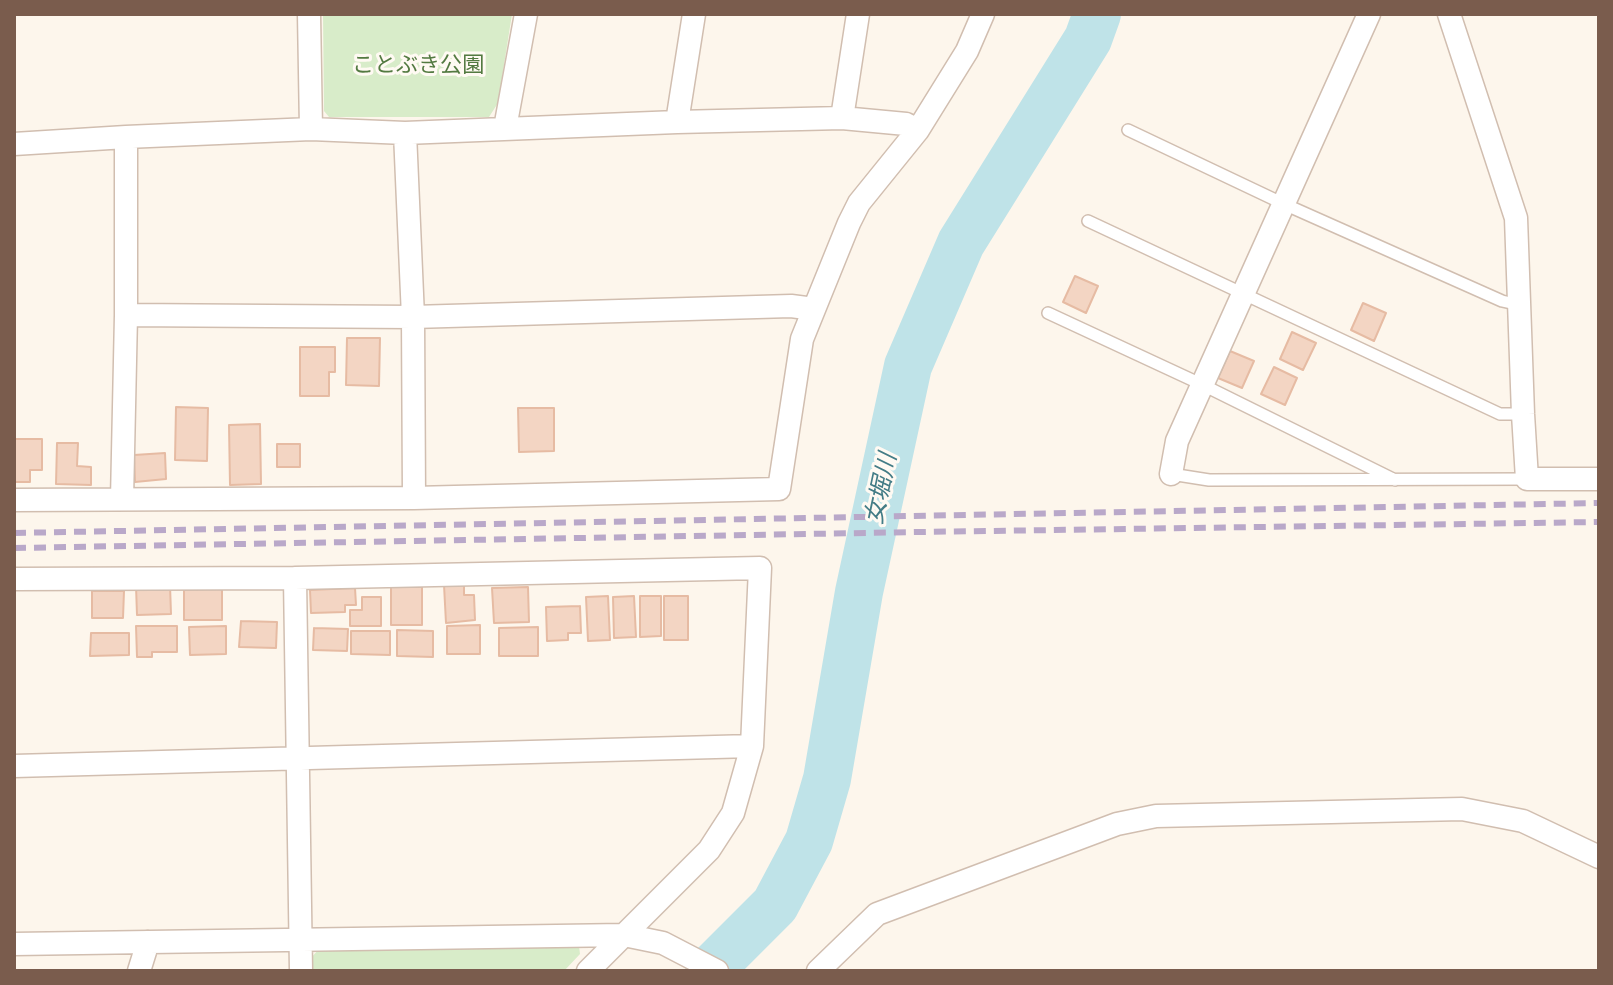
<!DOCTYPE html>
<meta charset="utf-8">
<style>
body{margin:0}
#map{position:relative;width:1613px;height:985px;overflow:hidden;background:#fdf6ec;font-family:"Fira Sans Condensed",sans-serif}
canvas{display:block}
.frame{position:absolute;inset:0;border:16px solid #7a5c4d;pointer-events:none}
</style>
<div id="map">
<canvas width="1613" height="985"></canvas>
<div class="frame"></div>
</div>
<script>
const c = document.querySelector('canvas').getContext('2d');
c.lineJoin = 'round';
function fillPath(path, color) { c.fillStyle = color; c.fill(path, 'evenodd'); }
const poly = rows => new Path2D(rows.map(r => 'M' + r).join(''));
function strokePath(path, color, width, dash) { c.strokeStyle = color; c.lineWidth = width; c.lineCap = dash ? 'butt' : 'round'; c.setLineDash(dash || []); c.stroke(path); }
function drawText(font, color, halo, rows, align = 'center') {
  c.font = font + ' "Fira Sans Condensed","Noto Sans JP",sans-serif'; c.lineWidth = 6; c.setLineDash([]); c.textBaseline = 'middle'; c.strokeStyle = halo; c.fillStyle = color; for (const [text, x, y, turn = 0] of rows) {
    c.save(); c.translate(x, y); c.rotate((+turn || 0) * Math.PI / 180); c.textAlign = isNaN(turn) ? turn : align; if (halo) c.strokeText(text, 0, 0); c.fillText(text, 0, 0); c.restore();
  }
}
const green = poly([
 [323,14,512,14,498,103,489,117,329,117,324,111],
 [579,946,580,954,564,971,309,971,309,960,321,947]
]);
const river = poly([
 [709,971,775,905,809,841,827,779,859,592,908,366,961,243,1088,39,1097,14]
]);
const building = poly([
 [1075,276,1098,286,1086,313,1063,302,1075,276],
 [1363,303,1386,313,1374,341,1351,330,1363,303],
 [1292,332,1316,343,1303,370,1280,359,1292,332],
 [347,338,380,338,379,386,346,385,347,338],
 [300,347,335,347,335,372,329,372,329,396,300,396,300,347],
 [1230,351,1254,361,1242,388,1218,378,1230,351],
 [1274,367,1297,378,1285,405,1261,394,1274,367],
 [176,407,208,408,207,461,175,460,176,407],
 [518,408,554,408,554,451,519,452,518,408],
 [260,424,261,484,230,485,229,425,260,424],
 [14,439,42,439,42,470,30,470,30,482,14,482,14,439],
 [57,443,78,443,77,466,91,467,91,485,56,484,57,443],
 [277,444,300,444,300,467,277,467,277,444],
 [165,453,166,479,135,482,134,455,165,453],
 [464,584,464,595,474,595,475,620,446,623,444,585,464,584],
 [170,585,171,614,137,615,136,586,170,585],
 [391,587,422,587,422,625,391,625,391,587],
 [528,587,529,622,494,623,492,588,528,587],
 [355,588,356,605,345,605,345,612,311,613,310,590,355,588],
 [222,589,222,620,184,620,184,590,222,589],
 [92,591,124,591,123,618,92,618,92,591],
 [608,596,610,640,588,641,586,597,608,596],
 [634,596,636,637,614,638,613,597,634,596],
 [640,596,661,596,661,636,640,637,640,596],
 [664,596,688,596,688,640,664,640,664,596],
 [362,597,381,597,381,626,350,626,350,610,362,610,362,597],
 [580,606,581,633,568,633,568,640,547,641,546,607,580,606],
 [241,621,277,622,276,648,239,647,241,621],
 [480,625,480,654,447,654,447,626,480,625],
 [136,626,177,626,177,652,152,652,152,657,137,657,136,626],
 [226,626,226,654,190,655,189,627,226,626],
 [538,627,538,656,499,656,499,628,538,627],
 [314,628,348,629,347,651,313,650,314,628],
 [397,630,433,631,433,657,397,656,397,630],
 [351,631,390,631,390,655,351,654,351,631],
 [91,633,129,633,129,655,90,656,91,633]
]);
const service = poly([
 [1128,130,1284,204,1502,301,1520,305],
 [1088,221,1500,414,1523,414],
 [1048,313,1203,385,1395,480],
 [1171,474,1209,480,1527,479]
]);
const minor = poly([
 [309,14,311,129],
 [1449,14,1516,218,1523,414,1527,479,1599,479],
 [842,118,858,14],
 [677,122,694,14],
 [505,128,526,14],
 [405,133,413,317,414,498],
 [14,144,126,137,311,129,405,133,677,122,842,118,906,124,918,130],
 [126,315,413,317,791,306,814,309],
 [1171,474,1177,441,1369,14],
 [122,499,126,315,126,137],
 [14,500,414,498,779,489,802,339,849,223,859,203,918,130,967,51,983,14],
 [295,578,301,971],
 [14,579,295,578,760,568,752,746,733,813,709,850,588,971],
 [14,766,752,746],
 [14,944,624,935,663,943,717,971],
 [139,971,148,942],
 [818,971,877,914,1117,824,1156,816,1462,809,1523,821,1599,857]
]);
const rail = poly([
 [14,533,1599,503],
 [14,548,919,532,1599,522]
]);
const parkNames = [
 ["ことぶき公園",418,66]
];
const waterNames = [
 ["女堀川",882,489,-78]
];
fillPath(green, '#d8ecc9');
strokePath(river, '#bfe3e8', 48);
fillPath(building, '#f3d5c3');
strokePath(building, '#e6bba3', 2);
strokePath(service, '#d1beb0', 14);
strokePath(minor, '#d1beb0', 25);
strokePath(service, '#fff', 11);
strokePath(minor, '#fff', 22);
strokePath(rail, '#b9a8c9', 6, [12, 8]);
drawText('22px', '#537a41', '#fffaf3', parkNames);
drawText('italic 24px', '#437c86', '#fffaf3', waterNames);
</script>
